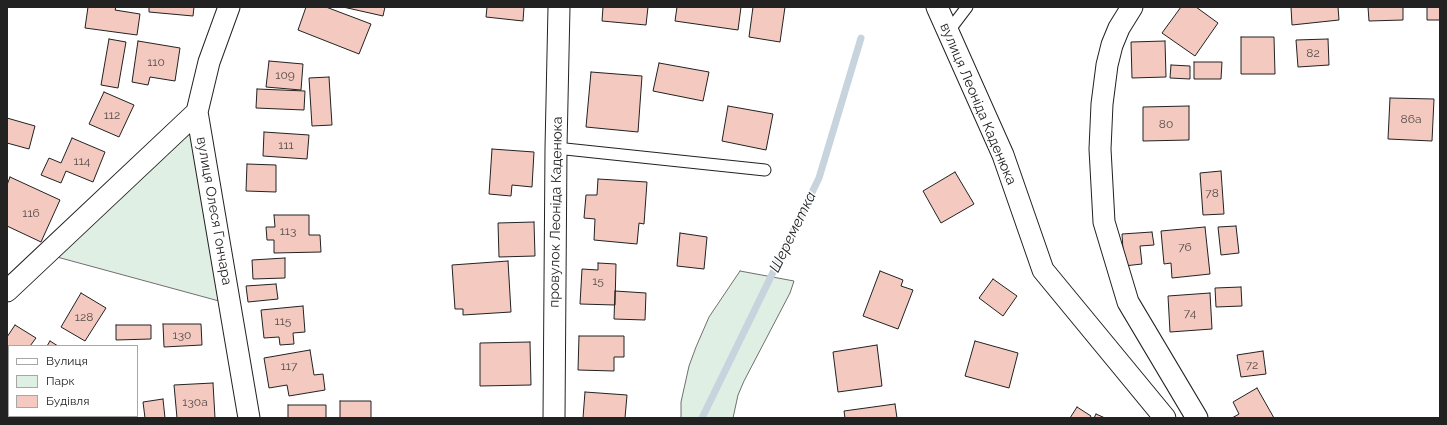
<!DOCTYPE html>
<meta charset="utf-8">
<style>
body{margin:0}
#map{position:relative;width:1447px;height:425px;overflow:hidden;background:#fff;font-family:Raleway,sans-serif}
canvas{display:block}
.frame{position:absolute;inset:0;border:8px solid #222;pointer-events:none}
.legend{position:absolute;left:8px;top:345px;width:130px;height:72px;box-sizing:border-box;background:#fff;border:1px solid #a7a7a7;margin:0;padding:5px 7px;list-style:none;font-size:12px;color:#222}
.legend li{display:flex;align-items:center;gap:8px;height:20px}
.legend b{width:20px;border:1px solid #a7a7a7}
</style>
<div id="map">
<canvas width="1447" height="425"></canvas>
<div class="frame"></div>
<ul class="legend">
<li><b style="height:5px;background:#fff"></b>Вулиця</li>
<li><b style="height:11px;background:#e0efe3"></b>Парк</li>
<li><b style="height:11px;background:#f3c9c0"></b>Будівля</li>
</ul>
</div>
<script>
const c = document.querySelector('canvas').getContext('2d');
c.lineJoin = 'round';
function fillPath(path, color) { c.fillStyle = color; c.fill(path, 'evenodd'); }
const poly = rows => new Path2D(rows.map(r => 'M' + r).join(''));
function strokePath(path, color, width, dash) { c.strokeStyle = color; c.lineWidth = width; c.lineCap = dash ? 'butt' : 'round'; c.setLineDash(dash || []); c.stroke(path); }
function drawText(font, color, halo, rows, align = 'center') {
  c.font = font + ' Raleway,sans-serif'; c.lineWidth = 3; c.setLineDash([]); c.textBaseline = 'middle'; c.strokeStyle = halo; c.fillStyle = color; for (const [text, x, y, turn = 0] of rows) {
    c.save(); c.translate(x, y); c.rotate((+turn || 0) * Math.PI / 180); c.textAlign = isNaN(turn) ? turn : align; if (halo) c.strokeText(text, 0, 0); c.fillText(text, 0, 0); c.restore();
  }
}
const green = poly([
 [197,112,230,304,46,254,197,112],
 [740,271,794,281,790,293,744,381,738,395,733,418,681,418,681,402,689,366,696,347,709,317,740,271]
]);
const stream = poly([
 [702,418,819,178,861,38]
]);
const building = poly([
 [88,7,116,7,115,10,140,14,137,35,85,28,88,7],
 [149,7,194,7,193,16,149,12,149,7],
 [306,7,326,7,371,24,359,54,298,30,306,7],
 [343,7,385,7,383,16,343,7],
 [487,7,524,7,523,21,486,17,487,7],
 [603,7,648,7,646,25,602,21,603,7],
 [677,7,741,7,738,30,675,21,677,7],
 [753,7,785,7,780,42,749,37,753,7],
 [1181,7,1196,7,1218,23,1195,56,1162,33,1181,7],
 [1291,7,1338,7,1339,20,1292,25,1291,7],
 [1368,7,1403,7,1403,20,1369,21,1368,7],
 [1427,7,1440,7,1440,20,1427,20,1427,7],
 [1241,37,1274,37,1275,74,1241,74,1241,37],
 [109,39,126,42,118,88,101,85,109,39],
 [1328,39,1329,65,1298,67,1296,40,1328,39],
 [138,41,180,48,175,81,150,77,148,85,132,82,138,41],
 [1165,41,1166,77,1132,78,1131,42,1165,41],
 [269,61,303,64,301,90,266,87,269,61],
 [1194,62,1222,62,1221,79,1194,79,1194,62],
 [659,63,709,72,703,101,653,91,659,63],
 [1171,65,1190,66,1190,79,1170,78,1171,65],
 [591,72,642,76,638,132,586,127,591,72],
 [329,77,332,125,312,126,309,78,329,77],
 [257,89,305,91,304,110,256,108,257,89],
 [104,92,134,105,119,137,89,124,104,92],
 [1390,98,1434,99,1432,141,1388,139,1390,98],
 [728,106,773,114,766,150,722,141,728,106],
 [1189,106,1189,140,1143,141,1143,107,1189,106],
 [7,118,35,126,29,149,7,143,7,118],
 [264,132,309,135,307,159,263,156,264,132],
 [72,138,105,152,93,182,66,171,61,183,41,175,49,158,61,163,72,138],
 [492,149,534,152,532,187,512,185,511,196,489,194,492,149],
 [247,164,276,165,276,192,246,191,247,164],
 [1221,171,1224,214,1203,215,1200,173,1221,171],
 [955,172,974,204,941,223,923,191,955,172],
 [10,177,60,200,41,242,7,226,7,185,10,177],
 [598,179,647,182,644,224,639,223,637,244,594,240,595,219,584,218,586,195,597,195,598,179],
 [274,215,309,215,309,235,320,235,321,252,274,253,274,240,267,240,266,227,275,227,274,215],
 [534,222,535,256,499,257,498,223,534,222],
 [1236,226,1239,253,1221,255,1218,227,1236,226],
 [1205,227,1210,274,1172,278,1171,263,1164,264,1161,231,1205,227],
 [1152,232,1154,245,1140,246,1142,264,1124,266,1122,234,1152,232],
 [680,233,707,237,704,269,677,266,680,233],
 [285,258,285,278,253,279,252,260,285,258],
 [508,261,511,312,463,315,463,309,455,309,452,265,508,261],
 [598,263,616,264,615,305,580,304,582,269,598,270,598,263],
 [880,271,903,280,901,286,913,290,898,329,863,316,880,271],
 [993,279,1017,296,1003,316,979,298,993,279],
 [276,284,278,299,248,302,246,286,276,284],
 [1241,287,1242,306,1216,307,1215,288,1241,287],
 [615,291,646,293,645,320,614,319,615,291],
 [81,293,106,308,85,341,61,327,81,293],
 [1210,293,1212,329,1170,332,1168,296,1210,293],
 [303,306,305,332,293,333,294,344,280,345,279,337,264,338,261,310,303,306],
 [163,324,201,324,202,345,164,347,163,324],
 [15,325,36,338,30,346,9,346,9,357,7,356,7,337,15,325],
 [116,325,151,325,151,339,116,340,116,325],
 [579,336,624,336,624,357,614,357,614,371,578,370,579,336],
 [50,341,58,346,47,346,50,341],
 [975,341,1018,353,1009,388,965,376,975,341],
 [530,342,531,385,480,386,480,343,530,342],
 [877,345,882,386,838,392,833,352,877,345],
 [310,350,314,375,323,374,325,390,289,396,287,385,269,388,264,358,310,350],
 [1263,351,1266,374,1241,377,1237,355,1263,351],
 [213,383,215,418,177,418,174,385,213,383],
 [1257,388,1274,418,1232,418,1239,414,1233,402,1257,388],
 [585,392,627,395,625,418,583,418,585,392],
 [163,399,165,418,145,418,143,402,163,399],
 [340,401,371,401,371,418,340,418,340,401],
 [895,404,897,418,845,418,844,411,895,404],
 [288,405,326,405,326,418,288,418,288,405],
 [1077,407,1091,416,1090,418,1070,418,1077,407],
 [1096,414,1105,418,1094,418,1096,414]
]);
const lane = poly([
 [948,32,967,7],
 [556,148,765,170]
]);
const street = poly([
 [229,7,209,62,197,112,249,418],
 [937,7,1003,155,1043,270,1165,418],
 [1132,7,1119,28,1112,45,1107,65,1102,104,1100,149,1104,222,1128,302,1197,418],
 [7,291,197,112],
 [554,418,556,148,559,7]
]);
const numberNames = [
 ["82",1313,53],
 ["110",156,62],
 ["109",285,75],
 ["112",112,115],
 ["86а",1411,119],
 ["80",1166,124],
 ["111",286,145],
 ["114",82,161],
 ["78",1212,193],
 ["116",31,213],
 ["113",288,231],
 ["76",1185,247],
 ["15",598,281],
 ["74",1190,313],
 ["128",84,317],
 ["115",283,321],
 ["130",182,335],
 ["72",1252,365],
 ["117",289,366],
 ["130а",195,402]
];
const streetNames = [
 ["вулиця Леоніда Каденюка",978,104,67],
 ["вулиця Олеся Гончара",214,211,80],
 ["провулок Леоніда Каденюка",556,212,-89]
];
const waterNames = [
 ["Шереметка",793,232,-64]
];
fillPath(green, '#e0efe3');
strokePath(green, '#6f6f6f', 1);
strokePath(stream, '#c7d3dd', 7);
fillPath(building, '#f3c9c0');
strokePath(building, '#222', 1);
strokePath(lane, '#222', 13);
strokePath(street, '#222', 23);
strokePath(lane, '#fff', 11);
strokePath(street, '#fff', 21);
drawText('12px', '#564c4a', null, numberNames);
drawText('14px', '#222', '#fff', streetNames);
drawText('italic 15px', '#222', '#fff', waterNames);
</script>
